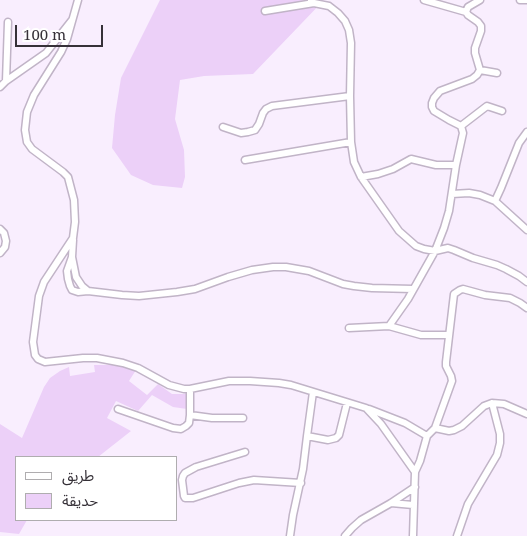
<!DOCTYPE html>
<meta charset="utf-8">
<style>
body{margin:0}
#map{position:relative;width:527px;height:536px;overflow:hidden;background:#f9eefe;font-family:"Noto Serif","Noto Sans Arabic",serif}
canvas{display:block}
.legend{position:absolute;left:15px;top:456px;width:162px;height:65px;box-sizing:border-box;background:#fff;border:1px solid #afadaf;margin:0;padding:6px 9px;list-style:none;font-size:15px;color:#363138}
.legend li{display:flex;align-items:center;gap:10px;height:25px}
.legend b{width:25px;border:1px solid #afadaf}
.scale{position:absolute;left:15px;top:25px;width:88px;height:22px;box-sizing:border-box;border:2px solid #363138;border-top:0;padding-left:6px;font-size:15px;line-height:18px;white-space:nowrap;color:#363138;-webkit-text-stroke:4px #fff;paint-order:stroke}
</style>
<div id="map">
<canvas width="527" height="536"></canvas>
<ul class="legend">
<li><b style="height:6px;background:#fff"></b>طريق</li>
<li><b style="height:14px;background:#ecd0f8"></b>حديقة</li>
</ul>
<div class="scale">100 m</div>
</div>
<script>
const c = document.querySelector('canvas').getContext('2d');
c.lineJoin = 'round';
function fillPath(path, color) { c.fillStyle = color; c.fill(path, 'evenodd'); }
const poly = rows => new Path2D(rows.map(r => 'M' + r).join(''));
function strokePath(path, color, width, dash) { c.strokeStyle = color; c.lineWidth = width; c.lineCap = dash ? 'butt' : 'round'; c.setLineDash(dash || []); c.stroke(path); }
const green = poly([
 [160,0,324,0,253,74,204,76,180,80,175,119,184,150,185,177,182,188,153,185,131,175,112,148,115,115,121,78],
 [94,365,116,365,136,370,129,381,147,395,158,384,172,394,188,394,187,409,173,407,152,395,138,411,116,401,107,418,131,431,98,457,16,457,16,520,27,520,19,534,0,532,0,424,22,438,44,387,50,378,60,371,69,367,70,376,95,372]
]);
const minor = poly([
 [78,0,67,39,61,52,34,95,27,112,25,130,27,142,32,149,63,172,68,177,74,200,75,222,73,238,44,282,39,296,33,342,35,355,38,359,45,362,83,358,97,358,123,363,138,368,169,385,184,389,190,389,229,381,250,381,279,383,291,385,366,408,381,424,415,472,413,536],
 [311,0,314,3,329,6,338,13,345,21,349,30,351,43,350,96,351,142,354,162,361,177,399,231,416,246,424,249,435,251,448,248,454,250,473,258,497,265,506,269,519,276,527,282],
 [424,0,466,12,468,15,478,22,481,26,481,31,475,48,475,53,480,70,477,75,472,79,440,91,434,98,432,103,432,107,434,111,449,120,461,126,463,133,456,165,449,211,444,228,435,251,408,299,389,326,421,335,449,335],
 [520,0,527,0],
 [265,11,314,3],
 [466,12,468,7,480,0],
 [480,70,497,73],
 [6,81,8,22],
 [0,87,6,81,46,53,72,20],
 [461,126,487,106,502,111],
 [223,127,241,133,248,132,255,130,259,124,263,113,266,109,272,106,350,96],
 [245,160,351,142],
 [361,177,378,174,393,169,411,159,436,165,456,165],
 [452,194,469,193,480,195,495,201,501,188,519,143,527,132],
 [495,201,527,230],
 [0,229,4,233,6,241,5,247,0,253],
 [73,240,72,257,76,277,82,286,88,291],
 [72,257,67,271,68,279,70,286,72,290,78,292,88,291,122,295,139,296,177,292,195,289,228,277,252,270,273,267,286,267,309,271,343,284,354,286,372,288,413,289],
 [349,328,389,326],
 [118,409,173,428,181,429,186,426,189,423,190,415,190,389],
 [369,409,405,423,427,436],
 [190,415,212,418,243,418],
 [435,428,449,431,454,430,462,426,484,406,492,403,504,404,527,414],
 [307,436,313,392],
 [245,452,196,467,185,473,183,476,182,480,184,496,185,498,193,498,239,483,254,480,301,483],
 [415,472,420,461,427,436,435,428,452,381,451,376,446,366,446,362,454,294,460,290,463,289,485,295,510,298,520,303,527,308],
 [391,503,413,505],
 [290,536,293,515,303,469,307,436,328,440,336,438,339,435,347,403],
 [345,536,352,528,361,520,391,503,415,487],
 [457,536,468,504,497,455,500,443,500,434,492,403]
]);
fillPath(green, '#ecd0f8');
strokePath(minor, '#c1b4c7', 9);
strokePath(minor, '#fff', 6);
</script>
